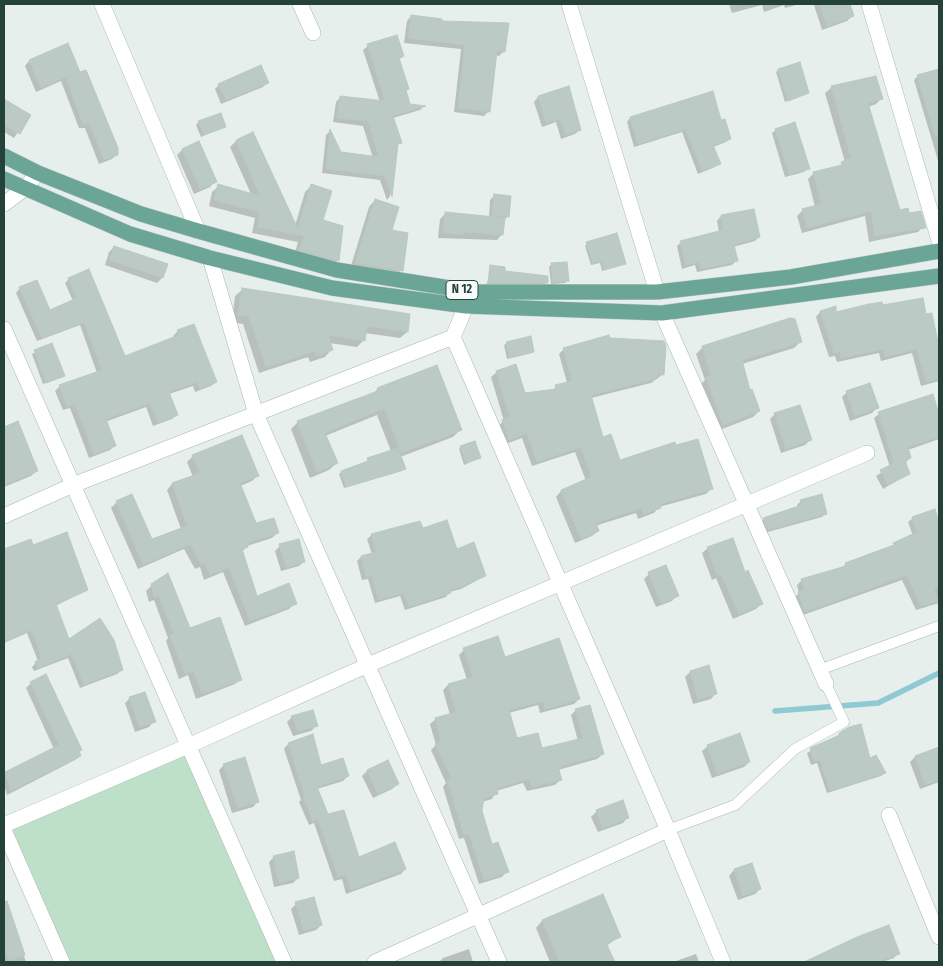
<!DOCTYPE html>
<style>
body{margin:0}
#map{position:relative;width:943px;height:966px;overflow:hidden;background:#e6efeb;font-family:"Fira Sans Condensed",sans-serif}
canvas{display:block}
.frame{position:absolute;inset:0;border:5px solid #24423a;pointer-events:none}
</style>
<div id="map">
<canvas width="943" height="966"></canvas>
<div class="frame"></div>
</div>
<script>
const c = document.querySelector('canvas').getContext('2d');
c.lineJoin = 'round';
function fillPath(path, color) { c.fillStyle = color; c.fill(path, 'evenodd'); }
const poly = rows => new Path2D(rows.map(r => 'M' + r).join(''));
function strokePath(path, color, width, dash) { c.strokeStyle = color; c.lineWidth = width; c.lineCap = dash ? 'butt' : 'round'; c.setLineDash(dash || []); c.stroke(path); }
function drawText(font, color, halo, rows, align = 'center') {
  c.font = font + ' "Fira Sans Condensed",sans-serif'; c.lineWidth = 4; c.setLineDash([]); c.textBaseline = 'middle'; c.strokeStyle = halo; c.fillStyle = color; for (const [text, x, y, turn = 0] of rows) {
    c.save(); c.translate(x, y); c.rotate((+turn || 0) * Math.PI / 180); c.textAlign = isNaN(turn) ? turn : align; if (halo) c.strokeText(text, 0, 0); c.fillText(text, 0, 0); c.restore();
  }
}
const green = poly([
 [188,746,284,962,62,962,4,830]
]);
const shadow = poly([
 [729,4,800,4,785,8,784,5,764,12,762,5,732,13],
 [815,4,848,4,852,16,847,21,822,30,814,5],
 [411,16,441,22,504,51,499,56,495,55,489,111,484,116,454,112,461,49,404,43,407,21],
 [67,45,117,154,112,159,99,164,85,128,79,128,61,81,36,92,25,66,29,61],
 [368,46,403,56,399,60,408,89,405,92,409,105,423,107,420,110,393,118,400,142,397,146,390,196,387,200,380,180,322,173,326,135,330,131,340,153,373,158,363,126,333,122,336,102,340,98,380,102,363,50],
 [778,70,808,93,785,102,776,72],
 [939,71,939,164,914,80,918,76],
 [875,78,881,99,876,104,868,107,899,211,908,215,924,226,918,232,869,242,865,216,802,233,797,216,803,210,815,207,808,179,814,173,837,167,845,162,825,93,831,88],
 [267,83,263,87,221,104,215,89,219,85],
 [712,93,721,122,730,139,726,142,713,147,719,163,715,167,698,174,682,132,634,147,627,122,630,118],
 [538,97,580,130,575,134,561,139,556,122,542,127,534,102],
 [4,100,29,115,14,138,4,132],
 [199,122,225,126,201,137,196,125],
 [776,130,808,168,804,172,785,177,772,133],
 [252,134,295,226,305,192,311,186,322,221,338,260,332,266,294,256,298,242,252,233,255,218,209,206,212,192,219,186,251,194,230,147,236,141],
 [198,143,215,181,210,187,194,194,177,155,182,150],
 [494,196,507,217,503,221,502,234,497,240,438,238,440,219,446,213,489,218,490,200],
 [375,200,390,230,401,270,395,277,350,269,369,207],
 [721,216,759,237,755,241,733,247,736,261,732,265,697,272,695,265,682,269,677,246,681,242,719,232,717,221],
 [587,244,625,263,602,271,600,263,591,265,585,246],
 [114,247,162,278,157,283,105,265,109,252],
 [552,264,568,280,565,283,551,284,549,267],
 [491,267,503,273,547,282,544,284,487,284],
 [69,279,124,357,174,338,173,336,178,331,216,382,211,386,195,392,193,386,169,394,177,415,172,419,153,426,146,407,105,422,114,446,110,450,89,458,70,408,63,410,55,391,60,386,97,373,80,325,37,341,16,293,20,288,49,312,73,301,65,283],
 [242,290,407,332,400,338,365,333,364,340,357,347,329,343,331,350,325,357,310,362,308,357,259,373,243,324,232,322,235,296],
 [882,307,936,340,939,339,939,381,921,386,912,353,881,361,879,353,837,362,835,356,829,357,816,317,820,312,835,314],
 [609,339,663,374,651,383,591,398,602,438,619,462,711,489,706,494,659,507,654,513,638,519,636,513,595,526,598,531,592,536,575,543,556,497,561,491,586,481,575,452,532,466,522,438,503,445,497,427,504,421,491,377,497,372,524,395,552,391,556,387,567,383,559,354,564,349],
 [800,342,794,348,742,364,750,391,759,411,753,417,717,431,700,385,705,380,696,354,703,347],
 [507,343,533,352,507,359,504,345],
 [52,345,61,377,43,384,32,354],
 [378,389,460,430,453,437,400,457,404,469,402,471,344,488,339,474,341,472,391,451,377,415,325,436,337,463,329,470,310,478,291,429,298,422,372,394],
 [847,392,877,408,872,413,850,421,842,397],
 [932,396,939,418,939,439,908,450,910,458,905,463,908,474,883,489,876,476,890,467,874,418,879,414],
 [775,414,810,440,805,445,781,453,770,419],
 [17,423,37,470,31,476,4,487,4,428],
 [461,447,479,458,464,465,459,449],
 [193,456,258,475,252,481,240,486,255,525,277,533,272,538,247,546,242,552,257,598,295,603,289,609,245,626,223,572,204,580,200,567,195,569,184,549,138,569,111,508,117,502,151,541,181,529,167,490,172,484,193,477,187,462],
 [801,501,826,513,822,517,764,533,760,523,764,519,798,508,797,505],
 [934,511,939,527,935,584,939,583,939,603,916,610,902,580,800,616,794,598,799,593,797,585,802,580,841,568,846,564,890,548,913,536,908,522,913,518],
 [422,530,456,550,485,576,461,589,449,592,446,597,405,610,400,596,375,603,368,579,362,580,357,561,361,557,372,554,367,539,372,535],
 [30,540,33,546,86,589,82,593,55,606,69,641,122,670,117,674,80,688,68,658,34,671,32,667,38,661,27,633,4,643,4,615,13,611,11,591,4,573,4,550],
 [280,546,304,561,299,566,281,571,275,551],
 [708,548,744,573,761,604,756,609,733,619,716,578,712,580,702,553],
 [649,574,677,595,672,601,656,607,644,579],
 [152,585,189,630,241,679,235,684,196,699,188,675,179,679,166,641,168,638,154,600,149,602,146,591],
 [464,650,505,658,579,699,574,704,540,713,538,705,509,713,516,740,541,749,578,741,571,715,576,710,603,754,597,759,558,770,560,780,555,785,527,791,523,783,496,791,492,799,482,802,481,811,491,845,507,871,502,877,479,884,464,838,459,839,443,787,446,783,431,750,436,745,430,724,436,719,450,715,443,690,448,685,467,680,459,655],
 [690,672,716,693,711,699,693,704,685,677],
 [31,683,80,750,78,752,80,756,75,760,7,795,4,785,4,775,6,773,54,749,26,688],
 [130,698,154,721,149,727,135,732,125,703],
 [292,717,316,726,311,731,293,736,287,722],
 [840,734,885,773,881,776,827,793,817,763,811,765,807,753],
 [312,736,320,766,348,776,343,781,317,789,328,816,358,859,405,869,401,874,346,894,342,879,334,881,314,823,309,825,299,802,301,800,284,749,288,744],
 [708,746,749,762,744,767,712,778,702,751],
 [939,748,939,782,920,789,910,762,915,757],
 [387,762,398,784,392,789,373,798,362,776,367,771],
 [224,765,258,801,253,807,232,813,219,770],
 [597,811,628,817,623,823,598,832,591,817],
 [274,857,298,878,293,883,274,887,269,862],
 [752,864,760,889,755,894,738,900,729,876,734,870],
 [602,895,619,937,606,946,613,962,550,962,536,928,542,921],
 [296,904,321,925,316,930,299,935,291,909],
 [15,930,26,962,4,962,4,933],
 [469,949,473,962,439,962,443,958],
 [898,953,894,958,882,962,811,962,815,958],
 [696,954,699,962,674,962,676,961]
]);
const stream = poly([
 [775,711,878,703,939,673]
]);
const building = poly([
 [820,4,850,4,854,16,827,26,820,4],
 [411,15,442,19,442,21,509,23,505,52,497,51,490,112,458,108,465,45,408,38,411,15],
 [397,35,404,56,399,58,409,89,406,90,410,104,426,106,393,116,402,143,398,144,392,197,385,176,326,169,330,129,341,152,379,157,368,121,337,118,340,96,385,101,367,44,397,35],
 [68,43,80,72,86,70,118,148,118,155,104,160,90,124,83,124,66,77,41,88,29,60,68,43],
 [800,62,809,93,788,101,778,69,800,62],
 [261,65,269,83,226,100,218,84,261,65],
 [939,69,939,134,935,135,917,75,939,69],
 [876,76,883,99,868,103,900,210,908,208,909,213,921,211,926,228,875,236,871,211,807,228,802,209,821,204,813,172,842,165,841,162,851,158,831,86,876,76],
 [569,86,581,130,565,135,560,119,546,123,538,96,569,86],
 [713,91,721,120,725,119,731,139,713,145,721,164,702,171,686,129,638,144,630,117,713,91],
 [4,99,31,115,20,134,4,125,4,99],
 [221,113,226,127,204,135,198,121,221,113],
 [795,122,810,169,789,174,775,129,795,122],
 [253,132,298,229,311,184,332,191,323,220,343,226,339,261,299,250,304,236,258,227,260,212,214,200,218,184,260,196,236,140,253,132],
 [199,141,217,182,200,189,182,149,199,141],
 [494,194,511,196,509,217,492,215,494,194],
 [375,199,399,207,392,230,408,233,403,271,355,263,375,199],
 [754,209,760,237,734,245,738,261,701,269,699,262,686,265,680,241,723,230,721,215,754,209],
 [445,212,505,218,503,235,464,232,463,235,443,233,445,212],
 [617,233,626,264,604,270,602,261,593,264,586,242,617,233],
 [114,246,168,264,163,278,109,260,114,246],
 [567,262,569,281,553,282,551,263,567,262],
 [490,265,505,267,505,271,548,276,548,283,488,283,490,265],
 [89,269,125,356,179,335,177,330,194,324,217,382,200,389,197,382,169,392,178,415,158,423,150,403,106,419,116,446,94,454,75,404,67,407,59,385,102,370,84,322,42,338,19,287,37,280,50,310,77,298,68,278,89,269],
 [242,288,410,314,408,332,367,326,365,341,328,335,333,350,316,356,315,351,266,367,249,317,238,315,242,288],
 [923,298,926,314,932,313,937,338,939,338,939,379,926,382,917,349,885,357,883,349,841,358,840,352,834,353,820,311,836,306,836,312,869,304,882,302,883,305,923,298],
 [790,318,795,319,802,342,742,360,750,390,752,389,760,411,723,425,706,377,711,376,702,346,790,318],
 [609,335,610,338,664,341,666,346,664,375,657,374,658,378,591,395,603,437,611,434,620,460,675,442,676,445,698,439,713,489,660,504,661,508,644,514,641,508,596,523,599,531,581,539,561,490,591,477,581,447,537,462,527,433,509,440,502,420,510,417,496,371,516,364,525,393,556,389,555,385,572,381,563,348,609,335],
 [531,336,534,352,510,358,506,342,531,336],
 [52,343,65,376,46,383,34,350,52,343],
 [437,365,462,430,401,453,385,408,325,433,338,463,317,472,297,421,378,391,377,388,437,365],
 [870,383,879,408,855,416,846,391,870,383],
 [933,394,939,414,939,437,908,447,911,458,905,460,910,474,888,485,880,470,899,461,894,463,878,412,933,394],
 [800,405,812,440,786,449,774,413,800,405],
 [18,421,38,471,4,485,4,427,18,421],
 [242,435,259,476,240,483,256,523,274,518,279,533,247,543,248,547,242,549,257,596,289,583,297,604,250,621,229,568,210,575,205,562,201,564,190,544,143,565,116,501,132,494,152,539,187,526,172,483,200,473,192,455,242,435],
 [475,441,481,458,466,463,460,446,475,441],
 [398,448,406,469,346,487,341,471,368,461,367,458,398,448],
 [822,494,827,514,768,530,763,518,802,505,800,500,822,494],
 [935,509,939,523,939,588,934,588,938,601,921,606,907,575,805,612,798,592,805,590,801,579,846,566,845,563,894,545,893,543,917,532,912,517,935,509],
 [447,520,457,549,474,542,486,576,466,584,466,586,450,589,451,593,409,607,404,593,378,600,372,575,366,577,361,556,376,552,371,534,420,521,423,528,447,520],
 [67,532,88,590,56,604,69,639,100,618,114,640,123,670,84,685,72,654,38,668,35,662,42,657,31,630,4,642,4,549,31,539,33,545,67,532],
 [733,538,745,572,748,570,763,604,739,614,721,574,717,575,707,547,733,538],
 [299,539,305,562,286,567,279,544,299,539],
 [666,565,679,596,661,603,648,572,666,565],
 [168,573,190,628,220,617,242,680,202,694,194,671,185,674,170,635,174,634,159,596,154,597,151,584,168,573],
 [498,636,505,657,559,638,580,699,545,709,543,701,509,710,517,738,538,733,542,748,583,738,575,709,590,705,604,754,558,767,562,780,532,787,529,779,497,788,498,794,484,798,482,811,492,844,498,842,509,872,484,880,469,834,464,835,447,780,452,779,435,744,441,741,435,718,456,712,448,684,473,677,463,648,498,636],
 [709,665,717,694,698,699,690,671,709,665],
 [46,674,82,750,79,751,81,756,11,791,5,772,59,745,30,682,46,674],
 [145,692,156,722,140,727,129,697,145,692],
 [313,710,318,726,299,731,291,716,313,710],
 [861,724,870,758,876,755,886,773,830,791,820,760,814,762,810,748,840,735,839,733,849,727,861,724],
 [740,733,750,762,717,774,707,745,740,733],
 [313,734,321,765,343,758,349,776,317,787,328,814,344,810,359,857,395,842,406,869,351,890,346,875,338,877,318,819,313,821,303,796,305,796,288,743,313,734],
 [939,747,939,780,925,785,915,756,939,747],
 [245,757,259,802,238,808,223,764,245,757],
 [388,760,399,784,378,794,367,770,388,760],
 [623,800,629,818,603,828,596,810,623,800],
 [294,851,299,878,279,883,273,856,294,851],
 [752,863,761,889,743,896,734,869,752,863],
 [603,894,621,937,606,943,615,962,560,962,542,920,603,894],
 [314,897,322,925,304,931,295,902,314,897],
 [7,901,25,955,9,961,4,945,4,902,7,901],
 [889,925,900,954,876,962,804,962,857,937,889,925]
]);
const service = poly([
 [819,670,939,626],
 [668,830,735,805,795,749,844,722,826,684]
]);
const minor = poly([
 [102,4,198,231],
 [300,4,313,33],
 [569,4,657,292],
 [869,4,939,240],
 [210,258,256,414,499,962],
 [466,306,453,337,668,830,723,962],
 [662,313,826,684],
 [4,329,284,962],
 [4,516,73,485,453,337],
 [889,815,939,937],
 [4,825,188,746,368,665,867,453],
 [4,830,62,962],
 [375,962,668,830]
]);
const tertiary = poly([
 [4,204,24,189,38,173]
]);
const primary = poly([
 [4,156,38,173,141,214,198,231,337,270,475,292,657,292,791,277,939,251],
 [4,179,130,234,210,258,332,288,466,306,662,313,939,276]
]);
const shields = [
 [462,290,32]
];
const shieldNames = [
 ["N 12",462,290]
];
fillPath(green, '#bfe0c8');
fillPath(shadow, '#0003');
strokePath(stream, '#8ec9d4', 5.5);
fillPath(building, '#bbcac4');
strokePath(building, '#b8c9c2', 1);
strokePath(service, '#a8b8b2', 11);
strokePath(minor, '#a8b8b2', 16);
strokePath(tertiary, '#a8b8b2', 16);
strokePath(primary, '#c2cac8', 16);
strokePath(service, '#fff', 10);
strokePath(minor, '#fff', 15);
strokePath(tertiary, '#fff', 15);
strokePath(primary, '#6aa596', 15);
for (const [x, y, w] of shields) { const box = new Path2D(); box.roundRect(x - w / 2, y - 9.5, w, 19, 4); c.fillStyle = '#f7fbf9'; c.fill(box); strokePath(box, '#24423a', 1); }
drawText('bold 12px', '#24423a', null, shieldNames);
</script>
